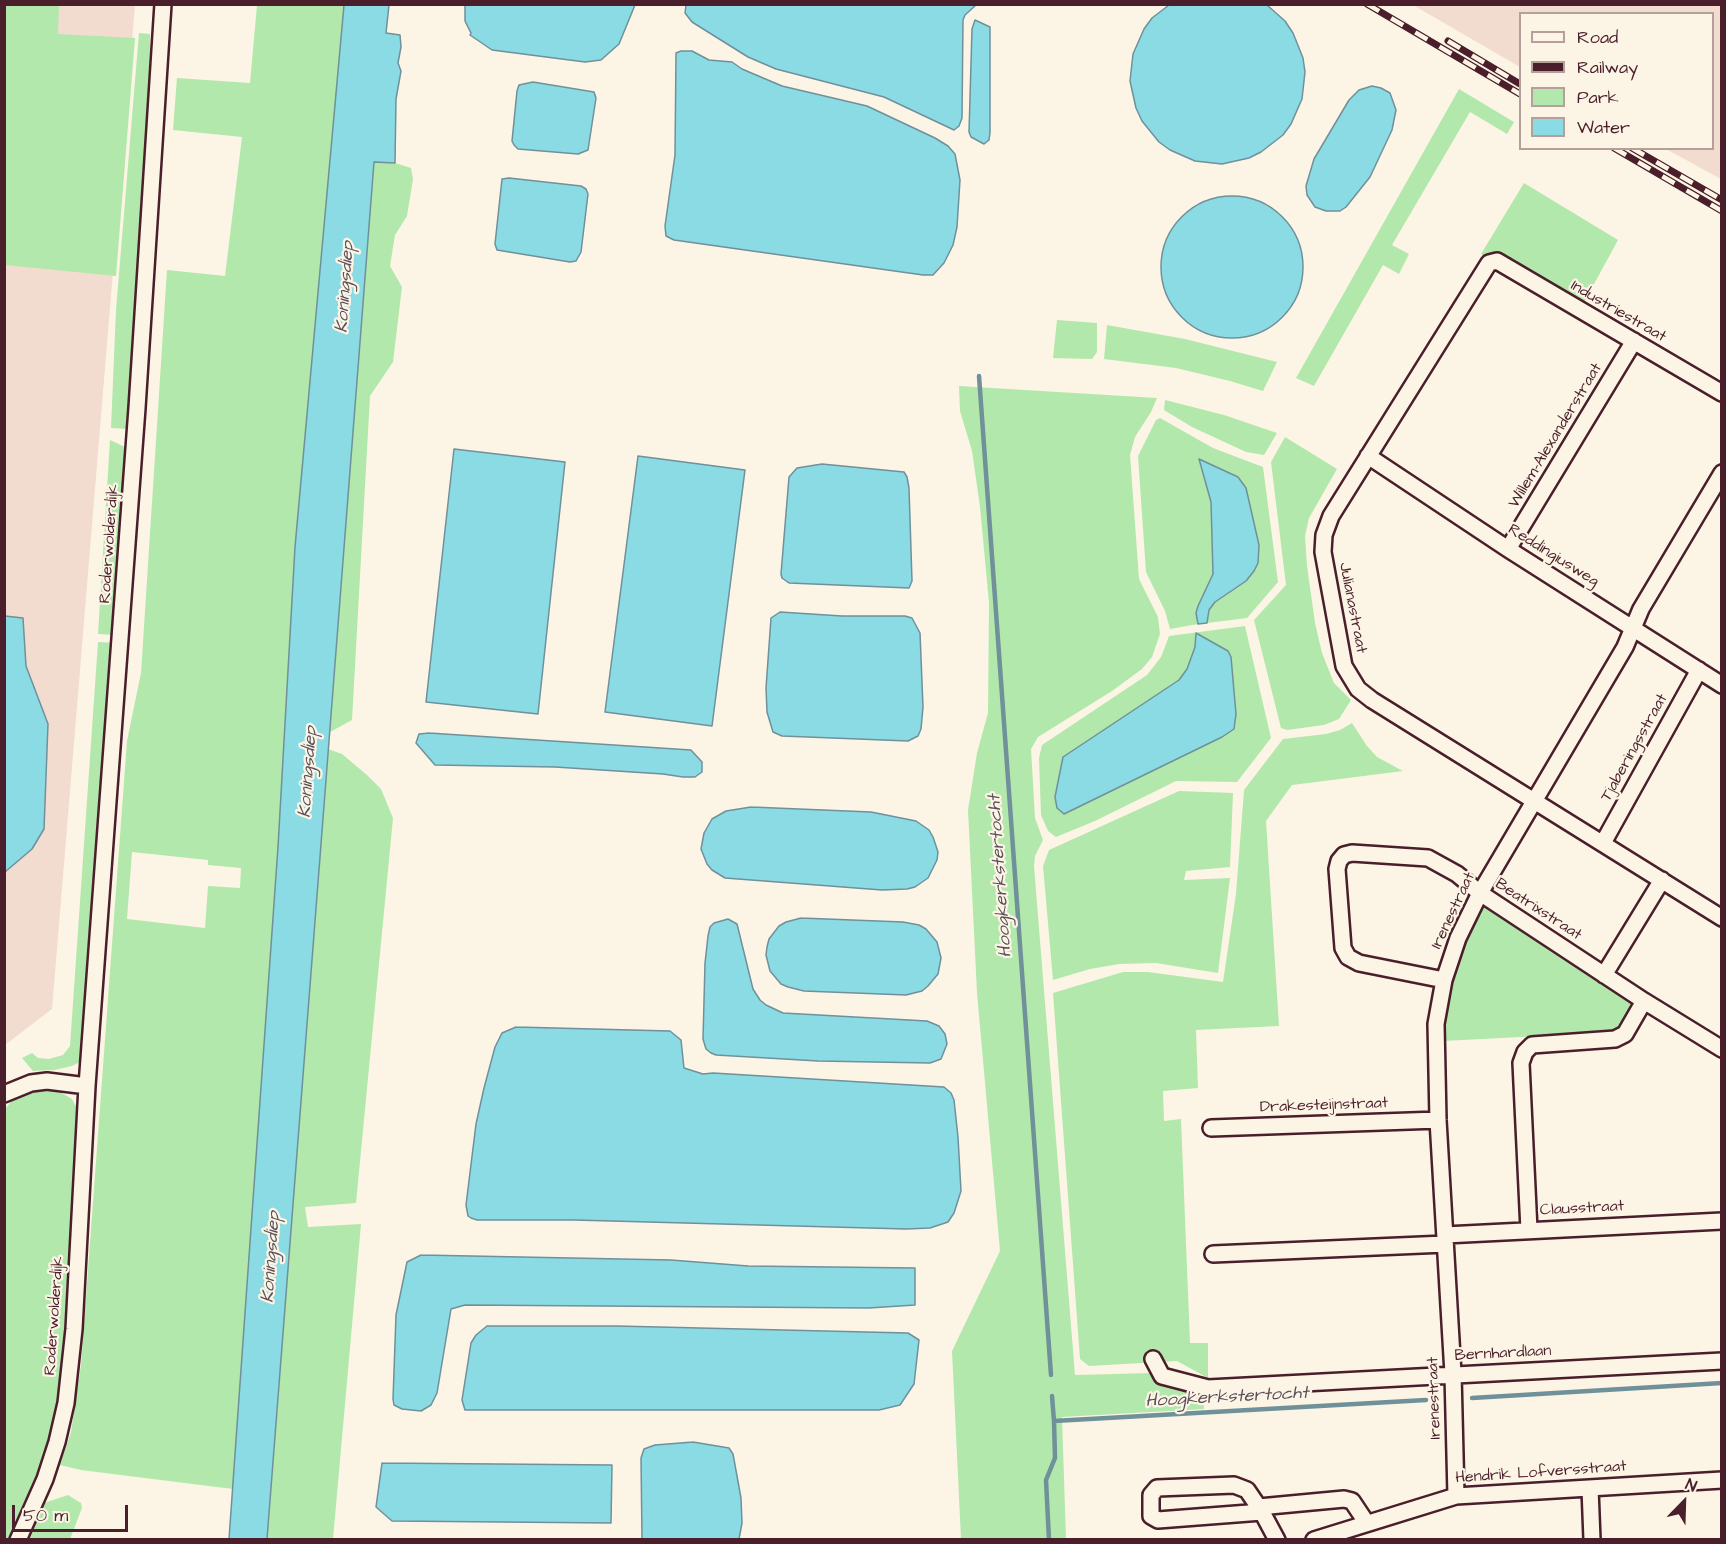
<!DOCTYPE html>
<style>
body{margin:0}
#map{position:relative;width:1726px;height:1544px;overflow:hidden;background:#fcf5e5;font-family:"Architects Daughter",sans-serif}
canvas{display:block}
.frame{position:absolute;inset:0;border:6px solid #4a1f2b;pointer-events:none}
.legend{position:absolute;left:1519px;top:12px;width:195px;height:138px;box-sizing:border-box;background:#fcf5e5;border:2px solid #b59f9b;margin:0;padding:8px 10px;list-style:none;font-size:18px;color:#4a1f2b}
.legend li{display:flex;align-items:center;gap:12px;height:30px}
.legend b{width:30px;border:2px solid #b59f9b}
.north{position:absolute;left:1654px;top:1472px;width:60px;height:60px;-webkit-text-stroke:4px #fcf5e5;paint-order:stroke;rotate:23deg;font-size:16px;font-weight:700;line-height:24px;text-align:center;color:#4a1f2b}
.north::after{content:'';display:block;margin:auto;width:21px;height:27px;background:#4a1f2b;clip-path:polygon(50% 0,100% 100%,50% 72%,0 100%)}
.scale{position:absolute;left:12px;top:1505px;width:116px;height:27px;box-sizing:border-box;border:3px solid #4a1f2b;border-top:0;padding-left:8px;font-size:18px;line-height:21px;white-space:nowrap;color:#4a1f2b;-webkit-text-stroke:4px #fcf5e5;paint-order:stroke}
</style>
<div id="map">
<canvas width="1726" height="1544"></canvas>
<div class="frame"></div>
<ul class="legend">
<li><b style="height:8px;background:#fcf5e5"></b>Road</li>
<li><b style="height:8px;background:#4a1f2b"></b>Railway</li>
<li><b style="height:16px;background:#b2e8ab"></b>Park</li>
<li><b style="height:16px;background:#8adbe4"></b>Water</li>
</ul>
<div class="north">N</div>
<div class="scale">50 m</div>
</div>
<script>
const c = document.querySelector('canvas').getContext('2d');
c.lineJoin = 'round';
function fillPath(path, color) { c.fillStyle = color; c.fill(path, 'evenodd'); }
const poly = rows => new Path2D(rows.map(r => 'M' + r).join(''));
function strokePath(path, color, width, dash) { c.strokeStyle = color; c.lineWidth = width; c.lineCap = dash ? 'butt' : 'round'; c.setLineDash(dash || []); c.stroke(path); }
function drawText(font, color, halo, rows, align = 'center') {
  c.font = font + ' "Architects Daughter",sans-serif'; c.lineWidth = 4.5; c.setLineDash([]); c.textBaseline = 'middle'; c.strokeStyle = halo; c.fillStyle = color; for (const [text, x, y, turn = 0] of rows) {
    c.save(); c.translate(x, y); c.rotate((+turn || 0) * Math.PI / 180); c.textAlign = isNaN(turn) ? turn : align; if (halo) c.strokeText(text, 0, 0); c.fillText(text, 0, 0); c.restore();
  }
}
const built = poly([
 [5,5,135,5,52,1009,5,1045],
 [1413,5,1721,5,1721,179,1666,149,1712,148,1712,14,1520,14,1520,67]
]);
const green = poly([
 [4,5,59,5,58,34,135,38,116,276,5,265],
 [257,5,344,5,295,547,278,847,233,1489,81,1470,60,1465,71,1432,81,1365,127,741,141,673,167,270,225,276,242,137,173,130,177,78,250,83],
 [132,852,208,860,208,865,241,868,240,888,208,886,205,928,127,919],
 [139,33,150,34,149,139,134,311,128,429,111,428,116,310],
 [1459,89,1514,122,1507,134,1470,112,1392,245,1409,254,1399,274,1383,265,1314,386,1296,378],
 [374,161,395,163,411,168,413,179,407,216,395,235,390,266,402,287,393,362,370,396,352,720,330,732],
 [1524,183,1618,240,1581,308,1481,254],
 [1057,320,1097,323,1097,352,1092,359,1053,358],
 [1107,325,1185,339,1277,362,1263,391,1230,381,1176,368,1104,359],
 [959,386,1157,398,1151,412,1135,437,1130,455,1139,579,1158,617,1160,634,1152,657,1142,669,1112,691,1038,737,1031,749,1035,818,1043,840,1035,856,1034,866,1075,1375,1152,1373,1175,1376,1201,1398,1204,1398,1204,1409,1062,1417,1066,1539,961,1539,952,1351,1000,1251,977,993,968,810,977,753,988,713,989,603,980,507,972,451,960,411],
 [1165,400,1224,415,1277,433,1264,455,1246,452,1192,427,1164,410],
 [1160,418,1213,448,1263,467,1278,582,1247,618,1207,623,1209,610,1215,602,1246,581,1259,545,1246,488,1199,459,1211,502,1213,574,1198,606,1196,613,1198,624,1170,629,1165,611,1146,572,1138,456,1156,420],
 [1285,437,1337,469,1309,518,1305,536,1307,566,1315,623,1322,653,1334,683,1351,700,1339,719,1324,725,1287,730,1281,728,1254,620,1286,585,1271,462],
 [110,440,127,448,116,635,98,634],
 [1245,626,1271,738,1237,782,1176,781,1095,821,1056,837,1048,831,1041,815,1039,758,1042,745,1147,675,1161,657,1169,636],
 [1196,633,1222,737,1064,814,1135,709,1179,680,1187,670,1195,647],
 [98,642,115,643,87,1056,78,1063,72,1066,54,1070,33,1071,22,1058,32,1053,38,1058,49,1059,63,1055,70,1046],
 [1352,723,1367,746,1377,757,1403,771,1292,785,1266,821,1279,1026,1196,1030,1198,1088,1163,1091,1164,1121,1181,1119,1190,1343,1208,1343,1208,1378,1177,1361,1089,1366,1080,1359,1053,993,1123,972,1148,972,1223,982,1236,894,1244,790,1283,739,1326,734,1340,730],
 [328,749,342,754,367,775,381,789,393,818,356,1203,305,1207,308,1227,361,1224,333,1539,267,1540],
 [1179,791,1233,793,1230,867,1186,871,1184,880,1230,878,1218,973,1156,963,1119,964,1090,969,1053,980,1043,866,1049,850],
 [1484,906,1637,1003,1618,1032,1443,1041,1443,1015,1451,983,1463,949],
 [51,1087,72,1099,82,1118,64,1353,58,1402,46,1452,17,1525,9,1540,4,1539,4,1110,17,1095,31,1089],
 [68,1495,81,1503,82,1508,70,1539,28,1539,44,1503]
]);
const water = poly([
 [344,5,389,5,386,33,400,35,401,47,398,63,401,71,396,99,395,163,374,162,267,1539,229,1539,278,847,295,547,344,5],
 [465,5,465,4,635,5,619,44,601,60,585,62,492,50,470,35,471,33,465,21,465,5],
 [686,5,976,5,965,15,963,20,962,118,959,126,954,130,884,97,776,69,748,57,692,22,685,13,686,5],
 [1169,5,1267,5,1285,21,1293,33,1303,58,1305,72,1302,99,1291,124,1283,135,1261,152,1249,158,1222,164,1195,161,1170,150,1159,142,1142,121,1136,108,1130,81,1133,54,1144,29,1152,18,1169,5],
 [975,20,990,27,990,133,989,140,984,144,971,137,969,132,972,29,975,20],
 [681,51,692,51,709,60,732,62,742,69,782,86,867,106,935,138,948,146,955,154,960,180,957,227,953,245,944,263,933,275,923,275,674,240,666,236,665,226,675,155,676,53,681,51],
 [533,82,594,92,596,98,588,150,578,154,518,149,514,145,512,141,517,91,519,85,533,82],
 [1372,86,1381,88,1390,93,1396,110,1392,130,1370,177,1346,207,1340,211,1326,211,1315,207,1307,195,1306,186,1314,159,1349,100,1359,90,1372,86],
 [509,178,581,186,586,189,588,194,581,252,576,261,570,262,497,250,495,244,502,179,509,178],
 '1161 267a71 71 0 1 1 142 0a71 71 0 1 1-142 0Z',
 [454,449,565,462,538,714,426,702,454,449],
 [638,456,745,470,712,726,605,712,638,456],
 [1199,459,1238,477,1246,488,1259,545,1258,563,1254,571,1246,581,1215,602,1209,610,1207,623,1198,624,1196,613,1198,606,1213,574,1211,502,1199,459],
 [822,464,904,472,907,477,909,488,912,581,909,588,789,583,782,578,781,574,789,477,797,468,822,464],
 [780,612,842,616,905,616,912,618,920,633,923,707,921,729,918,736,908,741,782,736,773,732,767,712,766,688,771,618,780,612],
 [5,616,23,618,26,666,48,724,44,829,32,849,5,872,5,616],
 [1196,633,1228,651,1231,657,1236,714,1234,729,1222,737,1064,814,1057,808,1055,797,1063,757,1179,680,1187,669,1195,647,1196,633],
 [429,733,691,750,702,762,702,772,695,777,683,777,663,774,555,767,435,765,416,743,419,734,429,733],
 [751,807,871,812,916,821,929,830,933,837,938,852,937,860,928,878,915,887,907,889,882,890,725,878,712,870,707,864,701,849,704,833,712,819,726,811,751,807],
 [801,918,903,922,919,925,926,929,937,942,941,958,938,974,928,986,922,991,906,995,804,991,788,987,781,984,770,971,766,955,767,947,769,939,779,926,786,922,801,918],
 [728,919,737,924,753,989,760,1000,766,1005,783,1013,927,1021,939,1026,945,1034,947,1044,941,1059,930,1063,818,1061,716,1055,711,1053,706,1049,703,1039,705,963,708,936,710,927,714,923,728,919],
 [516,1027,670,1031,681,1040,684,1068,703,1074,713,1073,944,1087,951,1093,954,1100,958,1137,961,1191,954,1213,948,1222,930,1228,906,1229,574,1220,477,1220,471,1218,468,1216,466,1205,476,1124,484,1088,495,1047,502,1033,516,1027],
 [421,1255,671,1260,748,1266,915,1268,915,1305,869,1308,465,1305,451,1309,437,1393,431,1405,421,1411,402,1409,394,1405,393,1399,396,1315,407,1262,421,1255],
 [487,1326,617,1326,908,1333,919,1340,914,1384,900,1405,879,1410,465,1410,462,1400,471,1343,476,1335,487,1326],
 [693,1442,729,1448,733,1454,741,1498,742,1523,739,1539,642,1539,641,1458,644,1449,655,1445,693,1442],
 [382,1463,612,1465,611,1523,392,1521,376,1507,382,1463]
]);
const stream = poly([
 [979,376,1051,1375],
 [1052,1396,1054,1421,1426,1400],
 [1472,1398,1722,1383],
 [1049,1540,1046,1480,1055,1458,1054,1421]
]);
const minor = poly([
 [1722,393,1497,261,1489,263,1331,516,1324,535,1323,552,1344,666,1358,689,1372,700,1722,918],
 [1368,456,1508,549,1722,685],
 [1508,549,1634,341],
 [1603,843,1699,670],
 [1604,975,1662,880],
 [1444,980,1359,963,1348,957,1343,948,1337,869,1339,861,1344,855,1352,853,1428,858,1457,874,1480,893,1644,1001,1722,1049],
 [4,1094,31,1083,47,1081,87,1086],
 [1211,1128,1438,1120],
 [1529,1230,1521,1063,1525,1052,1532,1045,1615,1039,1625,1034,1644,1001],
 [1445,1235,1722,1221],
 [1213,1254,1445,1244],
 [1153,1359,1162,1376,1208,1388,1722,1361],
 [1590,1488,1592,1540],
 [1456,1496,1453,1374,1438,1120,1436,1024,1444,980,1458,938,1480,893,1625,647,1641,609,1722,473],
 [1259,1507,1344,1499,1352,1501,1366,1522],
 [1262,1512,1158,1520,1151,1516,1151,1495,1157,1488,1234,1485,1247,1490,1262,1512,1277,1540],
 [18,1540,45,1479,57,1442,66,1403,74,1329,87,1086,137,408,163,4],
 [1314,1540,1456,1496,1722,1480]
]);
const rail = poly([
 [1367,4,1520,94],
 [1448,41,1520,84],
 [1614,148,1722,211],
 [1632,148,1722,200]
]);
const streetNames = [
 ["Industriestraat",1618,312,30],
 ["Willem-Alexanderstraat",1556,436,-59],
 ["Roderwolderdijk",110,544,-86],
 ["Reddingiusweg",1553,556,32],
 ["Julianastraat",1352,608,79],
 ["Tjaberingsstraat",1635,748,-61],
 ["Beatrixstraat",1538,910,33],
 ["Irenestraat",1454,911,-65],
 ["Drakesteijnstraat",1324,1106,-2],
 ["Clausstraat",1582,1209,-3],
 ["Roderwolderdijk",55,1316,-86],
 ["Bernhardlaan",1503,1354,-3],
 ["Irenestraat",1435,1398,-92],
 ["Hendrik Lofversstraat",1541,1473,-4]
];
const waterNames = [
 ["Koningsdiep",346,287,-86],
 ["Koningsdiep",309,772,-86],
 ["Hoogkerkstertocht",1001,876,-94],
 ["Koningsdiep",272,1257,-86],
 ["Hoogkerkstertocht",1227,1398,-3]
];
fillPath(built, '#f2dccf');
fillPath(green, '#b2e8ab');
fillPath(water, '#8adbe4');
strokePath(water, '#70909a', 1.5);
strokePath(stream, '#70909a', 4.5);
strokePath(minor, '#4a1f2b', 20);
strokePath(minor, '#fcf5e5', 15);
strokePath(rail, '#4a1f2b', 7);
strokePath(rail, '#fcf5e5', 4.5, [14]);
drawText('16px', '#4a1f2b', '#fcf5e5', streetNames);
drawText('italic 18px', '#5a4e59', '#fcf5e5', waterNames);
</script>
